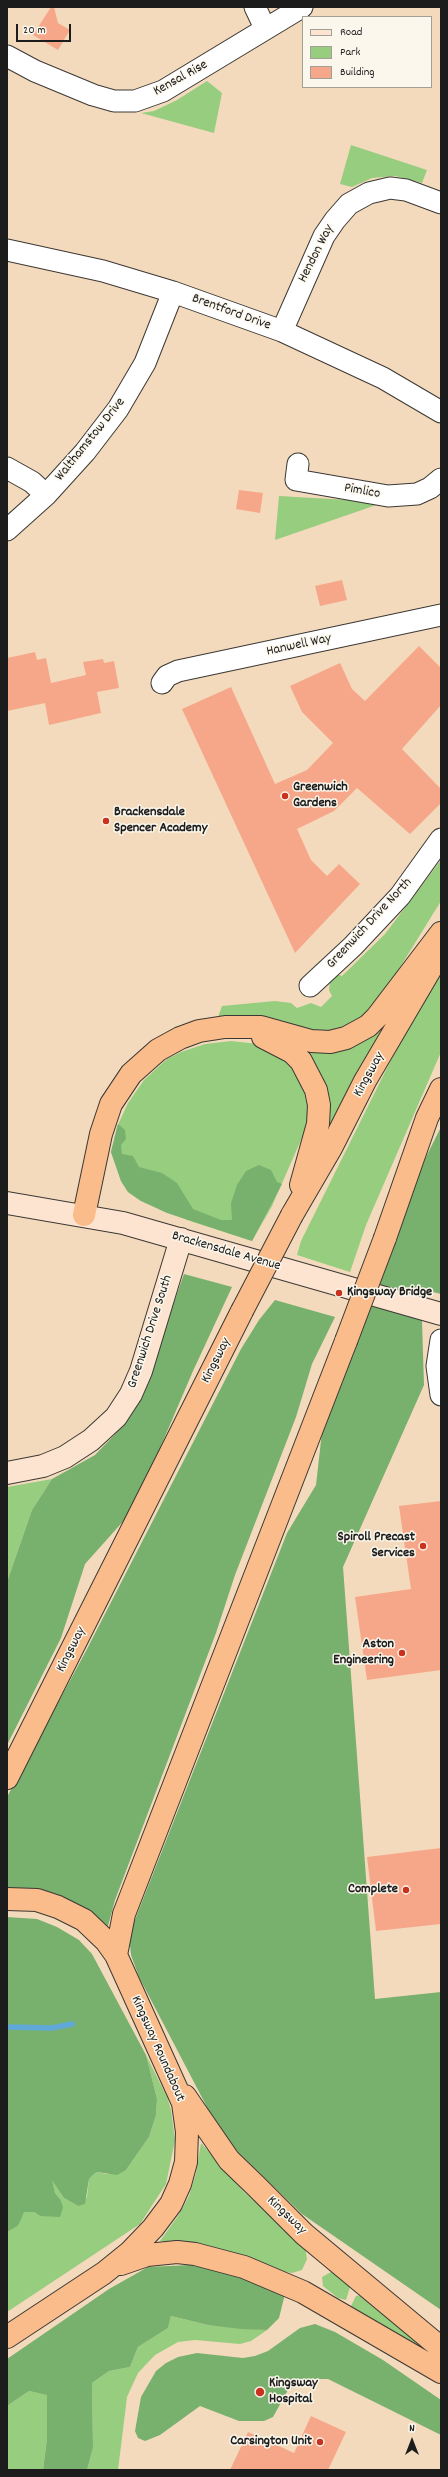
<!DOCTYPE html>
<style>
body{margin:0}
#map{position:relative;width:448px;height:2477px;overflow:hidden;background:#f3dabc;font-family:Dekko,sans-serif}
canvas{display:block}
.frame{position:absolute;inset:0;border:8px solid #1c1c1c;pointer-events:none}
.legend{position:absolute;left:302px;top:16px;width:130px;height:72px;box-sizing:border-box;background:#fbf7ec;border:1px solid #a29f99;margin:0;padding:5px 7px;list-style:none;font-size:12px;color:#1c1c1c}
.legend li{display:flex;align-items:center;gap:8px;height:20px}
.legend b{width:20px;border:1px solid #a29f99}
.north{position:absolute;left:392px;top:2421px;width:40px;height:40px;-webkit-text-stroke:3px #fbf7ec;paint-order:stroke;rotate:0deg;font-size:11px;font-weight:700;line-height:16px;text-align:center;color:#1c1c1c}
.north::after{content:'';display:block;margin:auto;width:14px;height:18px;background:#1c1c1c;clip-path:polygon(50% 0,100% 100%,50% 72%,0 100%)}
.scale{position:absolute;left:16px;top:24px;width:55px;height:18px;box-sizing:border-box;border:2px solid #1c1c1c;border-top:0;padding-left:5px;font-size:12px;line-height:14px;white-space:nowrap;color:#1c1c1c;-webkit-text-stroke:3px #fbf7ec;paint-order:stroke}
</style>
<div id="map">
<canvas width="448" height="2477"></canvas>
<div class="frame"></div>
<ul class="legend">
<li><b style="height:5px;background:#fde4d1"></b>Road</li>
<li><b style="height:11px;background:#96cd7f"></b>Park</li>
<li><b style="height:11px;background:#f7a789"></b>Building</li>
</ul>
<div class="north">N</div>
<div class="scale">20 m</div>
</div>
<script>
const c = document.querySelector('canvas').getContext('2d');
c.lineJoin = 'round';
function fillPath(path, color) { c.fillStyle = color; c.fill(path, 'evenodd'); }
const poly = rows => new Path2D(rows.map(r => 'M' + r).join(''));
function strokePath(path, color, width, dash) { c.strokeStyle = color; c.lineWidth = width; c.lineCap = dash ? 'butt' : 'round'; c.setLineDash(dash || []); c.stroke(path); }
function drawText(font, color, halo, rows, align = 'center') {
  c.font = font + ' Dekko,sans-serif'; c.lineWidth = 3; c.setLineDash([]); c.textBaseline = 'middle'; c.strokeStyle = halo; c.fillStyle = color; for (const [text, x, y, turn = 0] of rows) {
    c.save(); c.translate(x, y); c.rotate((+turn || 0) * Math.PI / 180); c.textAlign = isNaN(turn) ? turn : align; if (halo) c.strokeText(text, 0, 0); c.fillText(text, 0, 0); c.restore();
  }
}
const green = poly([
 [207,81,222,93,214,133,141,113,154,111,177,100],
 [351,145,427,170,422,183,395,176,372,178,352,187,340,184],
 [279,496,314,498,385,502,275,540],
 [441,860,441,901,368,1019,331,1036,262,1019,240,1016,218,1017,222,1006,275,1001,291,1003,297,1008,311,1003,321,1007,332,996,329,990,330,979,337,974,342,976,385,934],
 [441,968,441,1052,366,1225,350,1272,297,1255,301,1241,389,1064],
 [383,1026,328,1130,324,1128,300,1050],
 [231,1041,258,1044,289,1058,310,1094,308,1124,272,1206,252,1241,187,1220,141,1201,128,1192,121,1181,111,1152,117,1127,128,1103,144,1080,155,1070,167,1059,181,1052,205,1044],
 [52,1479,32,1510,7,1582,7,1487],
 [146,2055,167,2097,171,2110,175,2140,166,2184,140,2224,7,2312,7,2232,18,2226,23,2212,34,2212,40,2216,60,2199,55,2193,50,2175,64,2198,78,2206,87,2197,89,2179,94,2174,97,2172,106,2174,126,2170,149,2137,156,2115,157,2099],
 [201,2143,244,2192,305,2247,307,2259,302,2270,292,2273,286,2272,217,2248,181,2242,160,2241,178,2216,189,2196,196,2173],
 [331,2272,335,2272,350,2287,346,2300,338,2298,323,2286,322,2277],
 [361,2295,433,2351,429,2356,351,2306,356,2296],
 [171,2316,208,2325,267,2330,251,2341,240,2344,195,2340,178,2342,155,2355,138,2373,127,2397,118,2470,87,2470,93,2448,92,2383,109,2371,130,2367,138,2347,168,2328],
 [29,2391,48,2395,47,2439,43,2470,7,2470,7,2406]
]);
const forest = poly([
 [118,1124,125,1130,126,1139,121,1145,122,1154,133,1156,139,1167,162,1173,177,1183,193,1209,221,1220,232,1220,231,1203,237,1185,246,1171,259,1165,271,1170,277,1182,282,1184,252,1241,167,1213,141,1201,128,1192,121,1181,111,1152],
 [441,1127,441,1294,421,1289,424,1385,343,1567,375,1999,441,1992,441,2310,302,2214,234,2148,208,2109,139,1977,131,1955,129,1935,287,1533,316,1485,323,1423,426,1157],
 [184,1274,232,1287,193,1371,154,1462,127,1517,85,1564,61,1638,7,1745,7,1582,32,1510,52,1479,95,1455,121,1428,147,1378],
 [275,1300,335,1317,312,1364,296,1417,235,1575,216,1633,115,1900,108,1926,105,1927,7,1889,7,1797,86,1651,241,1349,259,1320],
 [7,1917,37,1919,57,1927,79,1940,92,1954,146,2055,157,2099,156,2115,149,2137,126,2170,117,2175,97,2172,94,2174,89,2179,85,2204,78,2206,64,2198,52,2180,55,2193,60,2199,63,2207,60,2217,40,2216,34,2212,24,2212,18,2226,7,2232],
 [190,2265,250,2278,285,2294,279,2318,267,2330,241,2329,208,2325,171,2316,168,2328,138,2347,130,2367,109,2371,92,2383,93,2448,87,2470,43,2470,47,2439,47,2395,29,2391,7,2406,7,2359,109,2289,148,2267],
 [315,2324,335,2332,383,2360,441,2400,441,2435,328,2379,312,2379,288,2390,273,2417,264,2421,239,2421,200,2406,160,2435,145,2441,138,2438,135,2431,141,2397,156,2371,166,2363,178,2357,197,2353,243,2358,255,2356,268,2351,300,2328]
]);
const stream = poly([
 [7,2027,52,2028,72,2024]
]);
const building = poly([
 [51,7,54,7,58,23,70,30,58,50,33,35],
 [239,490,263,493,260,513,236,509],
 [342,580,347,600,320,606,315,586],
 [419,646,441,668,441,705,402,749,441,789,441,803,410,834,357,788,334,811,297,829,311,860,327,876,339,864,360,884,295,953,182,709,231,687,275,784,307,770,333,743,302,712,290,686,340,663,352,689,365,701],
 [35,652,37,660,46,658,51,683,86,675,83,662,103,659,104,663,114,661,119,688,97,692,101,713,49,725,45,703,7,711,7,658],
 [441,1501,441,1670,367,1680,355,1597,411,1589,399,1506],
 [441,1848,441,1924,376,1931,367,1857],
 [311,2416,346,2432,328,2470,230,2470,248,2432,294,2453]
]);
const street = poly([
 [255,7,265,28],
 [7,56,35,71,93,95,114,101,135,101,163,91,302,7],
 [7,250,103,271,173,292,282,331,383,378,441,412],
 [282,331,324,236,335,220,349,204,369,193,390,188,406,190,441,203],
 [298,464,296,480,388,496,417,494,430,488,441,479],
 [7,468,32,482,46,495],
 [7,530,46,495,85,452,118,409,145,363,173,292],
 [162,683,167,676,178,671,441,615],
 [310,986,353,946,400,896,441,839],
 [441,1340,437,1366,441,1395]
]);
const secondary = poly([
 [7,1203,123,1223,441,1314],
 [7,1473,43,1466,65,1457,91,1440,116,1417,131,1394,141,1371,181,1239]
]);
const highway = poly([
 [263,1037,292,1052,301,1061,316,1090,319,1105,318,1124,301,1185],
 [84,1215,101,1134,111,1104,131,1074,158,1050,180,1038,199,1031,225,1027,261,1027,311,1041,330,1042,346,1038,368,1026,377,1017,441,933],
 [292,1215,331,1148,365,1081,440,953],
 [385,1238,427,1118,441,1089],
 [7,1778,242,1311],
 [7,1899,37,1900,58,1907,84,1920,106,1941,116,1955,183,2103,187,2132,186,2162,180,2184,171,2204,153,2228,130,2252,104,2273,7,2337],
 [116,1955,124,1914,346,1341],
 [185,2096,229,2160,257,2187,304,2234,441,2348],
 [121,2264,147,2255,177,2252,195,2254,244,2267,303,2292,441,2372]
]);
const highwayBridge = poly([
 [242,1311,292,1215],
 [346,1341,385,1238]
]);
const markers = [
 [285,796,4,"#c8321e"],
 [106,821,4,"#c8321e"],
 [339,1293,4,"#c8321e"],
 [423,1546,4,"#c8321e"],
 [402,1653,4,"#c8321e"],
 [406,1890,4,"#c8321e"],
 [260,2392,5,"#c8321e"],
 [320,2442,4,"#c8321e"]
];
const streetNames = [
 ["Kensal Rise",181,79,-29],
 ["Hendon Way",317,254,-63],
 ["Brentford Drive",231,313,20],
 ["Walthamstow Drive",91,440,-51],
 ["Pimlico",362,492,10],
 ["Hanwell Way",299,646,-12],
 ["Greenwich Drive North",370,924,-47],
 ["Kingsway",370,1075,-61],
 ["Brackensdale Avenue",226,1252,16],
 ["Greenwich Drive South",151,1332,-72],
 ["Kingsway",217,1361,-63],
 ["Kingsway",72,1650,-63],
 ["Kingsway Roundabout",157,2049,66],
 ["Kingsway",286,2216,44]
];
const poiNames = [
 ["Greenwich",293,788],
 ["Gardens",293,804],
 ["Brackensdale",114,813],
 ["Spencer Academy",114,829],
 ["Kingsway Bridge",347,1293],
 ["Spiroll Precast",415,1538,"right"],
 ["Services",415,1554,"right"],
 ["Aston",394,1645,"right"],
 ["Engineering",394,1661,"right"],
 ["Complete",398,1890,"right"],
 ["Kingsway",269,2384],
 ["Hospital",269,2400],
 ["Carsington Unit",312,2442,"right"]
];
fillPath(green, '#96cd7f');
fillPath(forest, '#78b06e');
strokePath(stream, '#60a8d7', 5.5);
fillPath(building, '#f7a789');
strokePath(street, '#3c3834', 23);
strokePath(secondary, '#3c3834', 24);
strokePath(highway, '#3c3834', 24);
strokePath(street, '#fff', 21);
strokePath(secondary, '#fde4d1', 22);
strokePath(highway, '#fabc8b', 22);
strokePath(highwayBridge, '#3c3834', 24, []);
strokePath(highwayBridge, '#fabc8b', 22);
for (const [x, y, r, color] of markers) { const dot = new Path2D(); dot.arc(x, y, r, 0, 2 * Math.PI); c.fillStyle = color; c.fill(dot); strokePath(dot, '#fbf7ec', 1.5); }
drawText('14px', '#1c1c1c', '#fbf7ec', streetNames);
drawText('bold 14px', '#1c1c1c', '#fbf7ec', poiNames, 'left');
</script>
